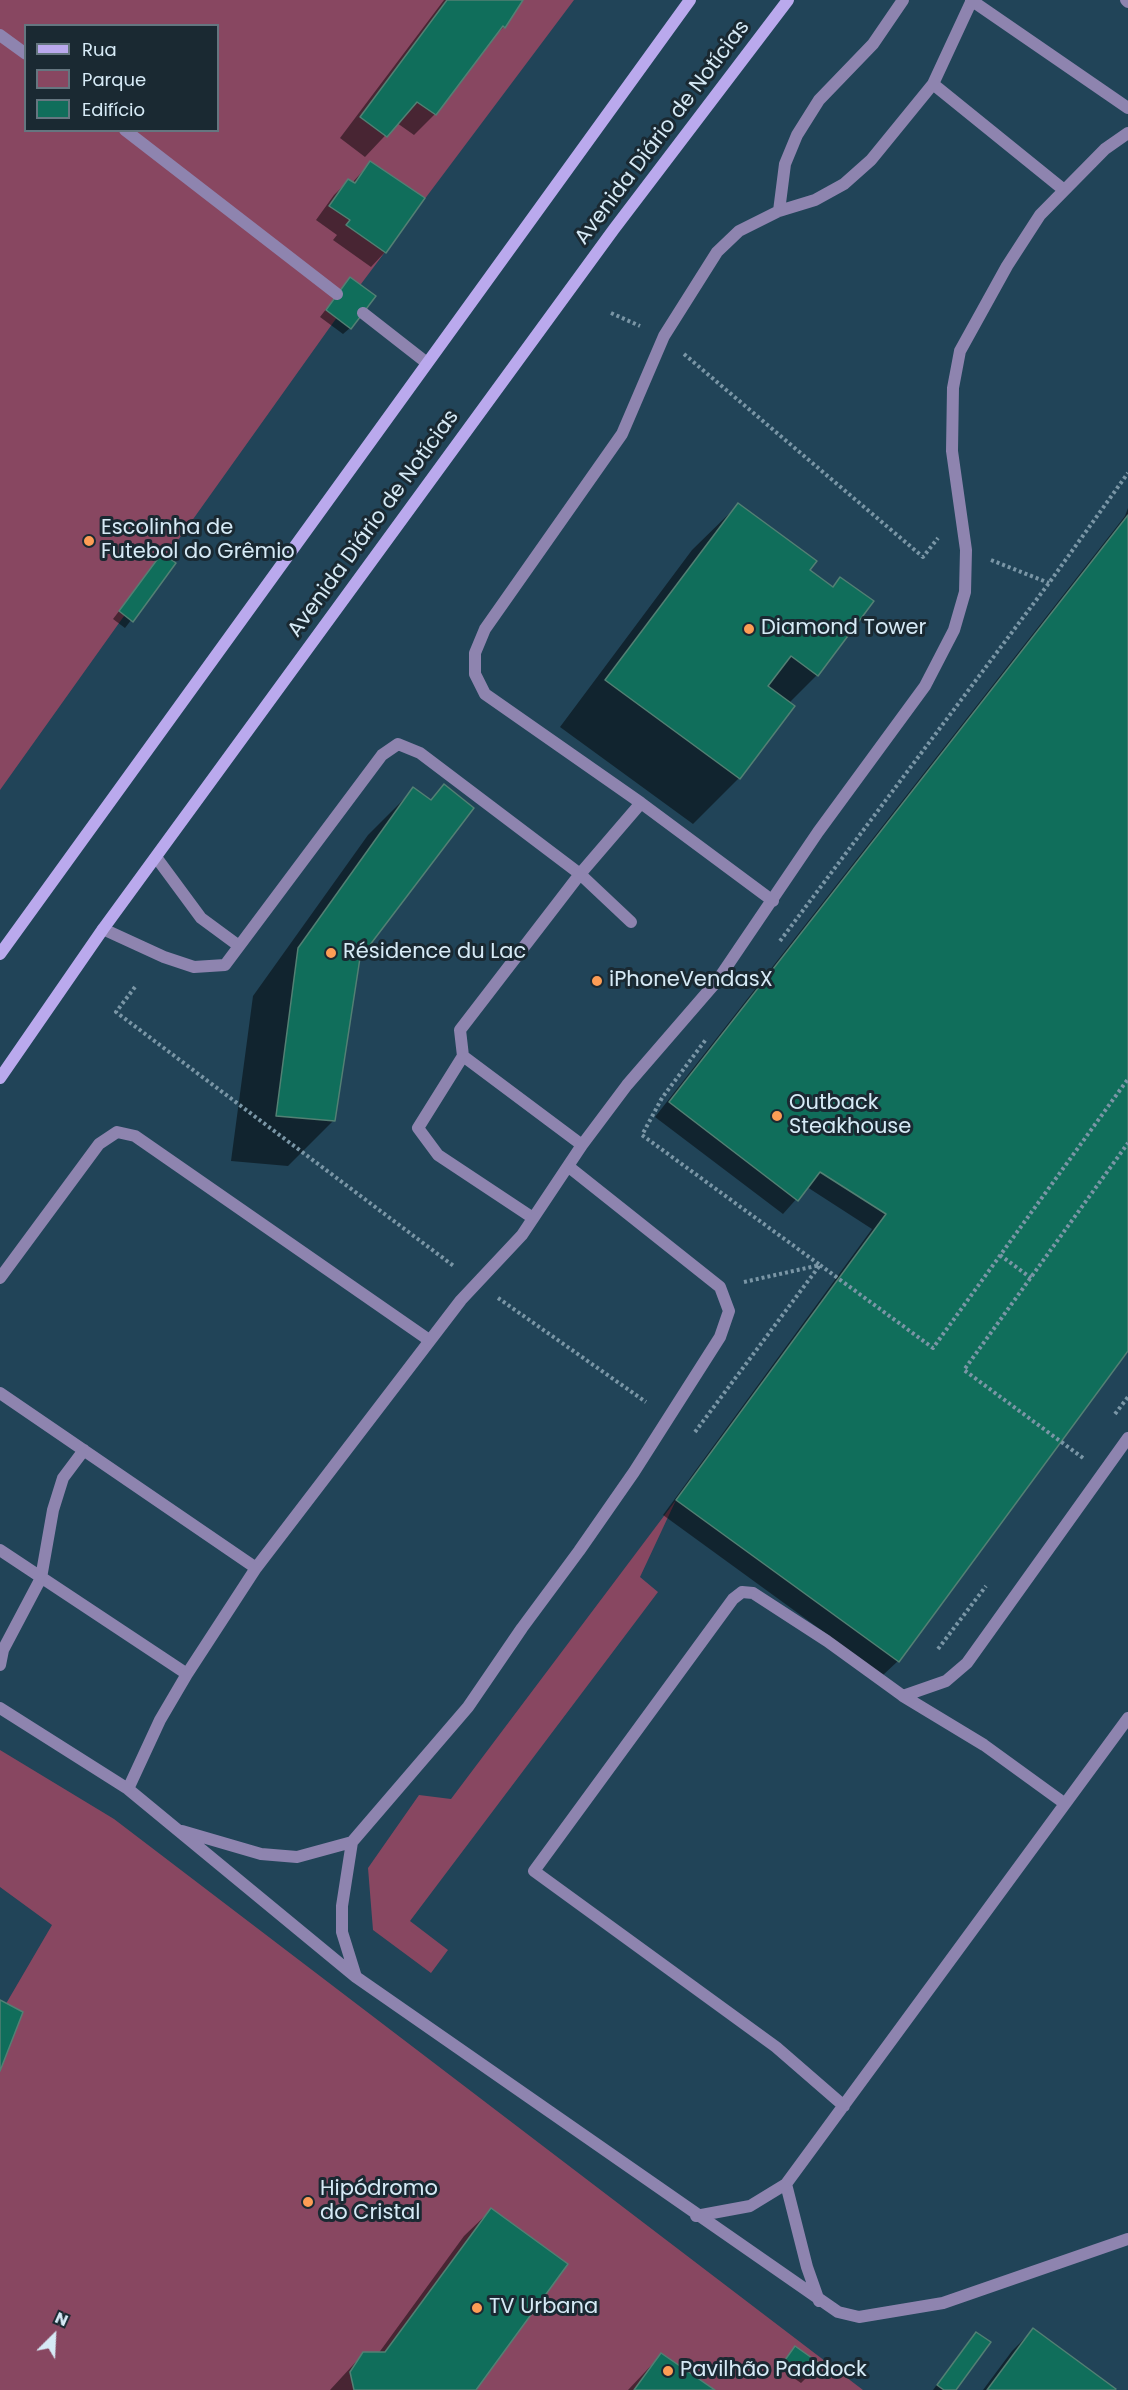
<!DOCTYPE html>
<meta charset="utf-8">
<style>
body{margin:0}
#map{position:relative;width:1128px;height:2390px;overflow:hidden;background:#214458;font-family:Poppins,sans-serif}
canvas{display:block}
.legend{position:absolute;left:24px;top:24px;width:195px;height:108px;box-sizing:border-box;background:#1a2932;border:2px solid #657680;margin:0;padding:8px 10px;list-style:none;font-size:18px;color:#d6eaf6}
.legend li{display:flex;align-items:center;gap:12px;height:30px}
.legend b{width:30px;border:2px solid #657680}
.north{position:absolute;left:24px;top:2306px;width:60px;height:60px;-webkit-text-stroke:4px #1a2932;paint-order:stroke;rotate:24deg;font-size:16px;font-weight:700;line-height:24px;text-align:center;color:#d6eaf6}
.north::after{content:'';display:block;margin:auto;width:21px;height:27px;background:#d6eaf6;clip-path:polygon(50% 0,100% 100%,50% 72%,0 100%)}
</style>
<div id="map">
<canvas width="1128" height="2390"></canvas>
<ul class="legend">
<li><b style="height:8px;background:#baa9ed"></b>Rua</li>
<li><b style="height:16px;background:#884761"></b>Parque</li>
<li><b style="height:16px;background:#106e5b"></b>Edifício</li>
</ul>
<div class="north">N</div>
</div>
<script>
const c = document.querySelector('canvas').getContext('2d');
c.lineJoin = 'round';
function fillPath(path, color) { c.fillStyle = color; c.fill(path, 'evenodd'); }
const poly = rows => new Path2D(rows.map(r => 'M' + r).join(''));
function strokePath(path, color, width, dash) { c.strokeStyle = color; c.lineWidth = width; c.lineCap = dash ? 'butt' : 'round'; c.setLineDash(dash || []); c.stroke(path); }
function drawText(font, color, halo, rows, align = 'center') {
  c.font = font + ' Poppins,sans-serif'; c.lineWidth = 6; c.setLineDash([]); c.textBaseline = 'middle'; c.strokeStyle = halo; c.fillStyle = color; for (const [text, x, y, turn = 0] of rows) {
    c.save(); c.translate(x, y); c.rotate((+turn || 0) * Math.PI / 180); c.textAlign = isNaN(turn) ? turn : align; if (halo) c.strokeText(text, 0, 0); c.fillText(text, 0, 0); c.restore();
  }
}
const green = poly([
 [0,0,574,0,355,292,0,790],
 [26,26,218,26,218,130,26,130],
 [676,1500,640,1577,658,1592,410,1921,448,1950,431,1973,373,1930,368,1868,419,1795,451,1799],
 [0,1750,114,1819,863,2390,0,2390,0,2014,52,1925,0,1887]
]);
const shadow = poly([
 [444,0,521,0,504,27,489,41,435,114,414,135,397,123,365,157,340,138],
 [370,163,385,252,371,267,333,240,337,235,316,220,334,195,349,180,352,183],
 [344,286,350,328,343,334,320,317],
 [738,505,808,570,832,588,840,579,817,675,789,703,739,778,693,824,560,727,692,550],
 [1128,508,1128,1349,898,1661,883,1675,663,1515,872,1229,807,1187,783,1214,655,1117,1125,516],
 [162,555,174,564,125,628,113,619],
 [444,786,359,957,334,1120,288,1166,231,1161,253,996,368,835,414,789,430,801],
 [491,2210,474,2390,330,2390,364,2353,378,2354,464,2236],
 [1033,2330,1113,2390,983,2390,1012,2351],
 [976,2334,954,2390,933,2390,969,2341],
 [661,2355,712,2390,628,2390],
 [789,2355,808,2376,801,2383,779,2368]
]);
const building = poly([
 [447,0,523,0,505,28,503,26,436,115,417,102,387,137,360,117,447,0],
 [370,161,425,198,386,253,346,225,350,220,329,206,348,179,355,183,370,161],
 [350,277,376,296,351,329,326,310,350,277],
 [738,503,817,561,810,570,833,587,840,577,874,601,818,676,791,656,768,686,795,706,740,779,605,680,738,503],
 [1128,515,1128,1351,899,1662,676,1500,886,1214,820,1172,798,1201,669,1102,1128,515],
 [162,553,176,563,133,622,119,611,162,553],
 [444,784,474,808,360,958,335,1121,276,1116,298,948,413,787,431,800,444,784],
 [0,2000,23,2012,0,2071,0,2000],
 [491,2208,568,2264,476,2390,354,2390,350,2372,363,2352,385,2352,491,2208],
 [1033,2328,1116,2389,1115,2390,987,2390,1033,2328],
 [976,2332,991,2342,956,2390,944,2390,937,2385,976,2332],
 [795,2346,819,2363,809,2377,785,2360,795,2346],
 [661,2353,715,2390,634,2390,661,2353]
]);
const path = poly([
 [611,313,640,326],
 [684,354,923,557,938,538],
 [991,560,1049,583],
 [780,941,1049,583,1128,473],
 [135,987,116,1012,455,1267],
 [1000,1255,1031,1278],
 [744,1282,820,1265,933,1348,1128,1079],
 [498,1298,646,1402],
 [1115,1414,1128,1397],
 [695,1432,820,1265,642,1135,662,1098,707,1038],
 [1083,1458,964,1370,1128,1143],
 [938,1649,986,1586]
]);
const lane = poly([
 [971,0,1128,108],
 [1126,0,1128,2],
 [0,35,26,54],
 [933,84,1064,190],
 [125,130,337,294],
 [779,211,785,164,797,135,819,100,873,44,903,0],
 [363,313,427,363],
 [156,857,201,918,239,946],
 [773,901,641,803,485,694,475,674,475,653,485,629,622,434,664,336,717,252,739,231,779,211,815,200,844,184,871,160,933,84,972,0],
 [103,929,164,957,194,967,225,965,382,755,398,744,420,753,580,874,631,922],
 [463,1056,582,1145],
 [533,1218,438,1155,418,1128,463,1056,460,1030,580,874,641,803],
 [0,1278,99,1144,117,1132,135,1136,429,1340],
 [0,1393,256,1568],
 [0,1550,187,1674],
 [0,1665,3,1650,41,1578,53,1510,63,1478,84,1450],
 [903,1696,984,1745,1064,1803],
 [0,1708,128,1789,356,1977,838,2312,859,2317,943,2303,1128,2239],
 [128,1789,160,1720,187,1674,256,1568,461,1300,522,1235,582,1145,627,1085,717,981,818,832,925,686,954,630,965,592,966,550,952,451,953,388,960,351,1007,266,1040,215,1105,149,1128,133],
 [182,1831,261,1854,297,1857,352,1842],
 [356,1977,342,1932,342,1906,352,1842,468,1707,522,1628,579,1551,634,1472,720,1337,729,1311,720,1287,569,1167],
 [844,2106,776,2047,534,1871,733,1599,742,1592,753,1593,827,1641,903,1696,946,1681,967,1663,1128,1438],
 [786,2184,807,2267,819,2301],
 [696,2216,750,2206,786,2184,1128,1718]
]);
const secondary = poly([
 [0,954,690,0],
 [0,1078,103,929,614,229,788,0]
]);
const markers = [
 [89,541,6,"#fd9d55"],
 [749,629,6,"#fd9d55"],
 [331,953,6,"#fd9d55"],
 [597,981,6,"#fd9d55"],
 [777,1116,6,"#fd9d55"],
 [308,2202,6,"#fd9d55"],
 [477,2308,6,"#fd9d55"],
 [668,2371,6,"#fd9d55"]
];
const streetNames = [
 ["Avenida Diário de Notícias",663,133,-53],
 ["Avenida Diário de Notícias",374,524,-54]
];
const poiNames = [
 ["Escolinha de",101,529],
 ["Futebol do Grêmio",101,553],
 ["Diamond Tower",761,629],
 ["Résidence du Lac",343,953],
 ["iPhoneVendasX",609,981],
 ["Outback",789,1104],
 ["Steakhouse",789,1128],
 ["Hipódromo",320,2190],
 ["do Cristal",320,2214],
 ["TV Urbana",489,2308],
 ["Pavilhão Paddock",680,2371]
];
fillPath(green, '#884761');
fillPath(shadow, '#0007');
fillPath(building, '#106e5b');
strokePath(building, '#538074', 1.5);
strokePath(path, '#7a96a6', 4, [3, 3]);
strokePath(lane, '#8e84af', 12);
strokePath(secondary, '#baa9ed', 12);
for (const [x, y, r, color] of markers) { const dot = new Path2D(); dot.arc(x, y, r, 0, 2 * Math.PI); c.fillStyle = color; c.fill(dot); strokePath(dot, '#1a2932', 2); }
drawText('21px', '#d6eaf6', '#1a2932', streetNames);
drawText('21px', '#d6eaf6', '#1a2932', poiNames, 'left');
</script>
